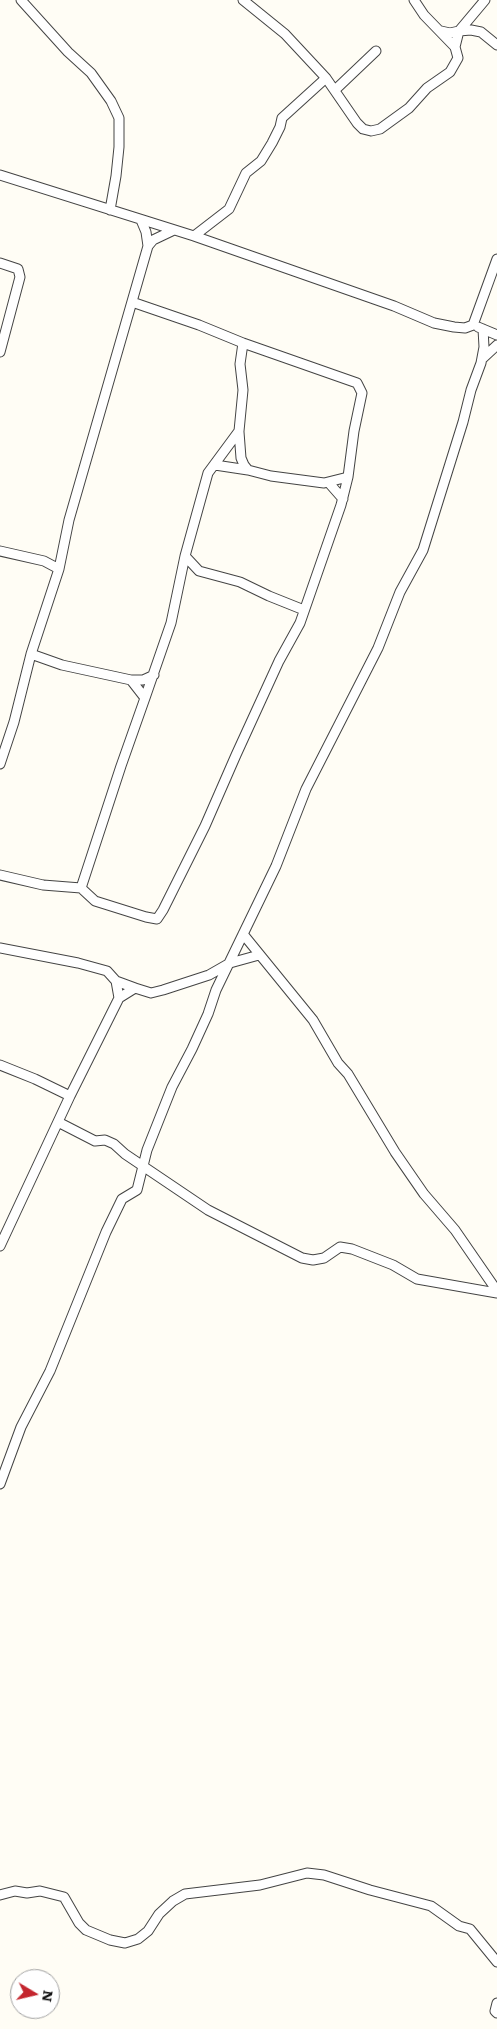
<!DOCTYPE html>
<style>
body{margin:0}
#map{position:relative;width:497px;height:2029px;overflow:hidden;background:#fffdf5;font-family:Literata,serif}
canvas{display:block}
.north{position:absolute;left:10px;top:1969px;width:50px;height:50px;box-sizing:border-box;background:#fff;border:1px solid #a0a0a0;border-radius:50%;rotate:99deg;font-size:14px;font-weight:700;line-height:20px;text-align:center;color:#111}
.north::after{content:'';display:block;margin:auto;width:18px;height:22px;background:#c4262e;clip-path:polygon(50% 0,100% 100%,50% 72%,0 100%)}
</style>
<div id="map">
<canvas width="497" height="2029"></canvas>
<div class="north">N</div>
</div>
<script>
const c = document.querySelector('canvas').getContext('2d');
c.lineJoin = 'round';
const poly = rows => new Path2D(rows.map(r => 'M' + r).join(''));
function strokePath(path, color, width, dash) { c.strokeStyle = color; c.lineWidth = width; c.lineCap = dash ? 'butt' : 'round'; c.setLineDash(dash || []); c.stroke(path); }
const street = poly([
 [21,0,68,52,91,73,111,101,119,118,119,147,116,176,110,210],
 [243,0,285,34,326,78,357,123,363,129,371,131,380,129,409,108,427,88,450,72,458,58,455,47,424,15,414,0],
 [441,31,450,33,459,31,485,0],
 [455,47,459,31,471,30,481,32,497,45],
 [335,90,376,51],
 [0,175,194,236,394,306,434,323,454,327,465,328,473,325,497,259],
 [194,236,229,209,246,173,261,161,272,143,280,127,282,118,326,78],
 [148,246,153,240,174,230],
 [0,263,18,269,20,277,0,352],
 [478,327,497,335],
 [482,359,497,345],
 [239,432,241,458,244,465,248,470,271,476,324,483,348,477],
 [215,465,248,470],
 [329,483,343,499],
 [0,551,44,561,59,569],
 [185,556,199,571,240,582,269,596,304,610],
 [31,654,62,665,131,680,143,680,154,675],
 [131,680,145,698,171,623,185,556,208,473,239,431,243,390,240,364,243,343],
 [0,764,14,722,31,654,59,569,69,520,148,246,146,232,141,220],
 [0,875,43,885,81,888,121,766,145,698],
 [81,888,95,901,146,917,157,919,163,910,205,826,236,755,279,661,300,623,341,505,348,477,354,431,362,393,357,383,243,343,199,325,132,302],
 [243,934,313,1020,338,1063,348,1074,395,1152,424,1194,455,1230,497,1291],
 [0,948,78,963,107,971,116,981,119,998,70,1096,0,1246],
 [116,981,135,988],
 [119,998,135,988,151,993,163,990,209,975,230,963,259,955],
 [0,1065,35,1079,70,1096],
 [58,1122,95,1141,105,1140,114,1144,125,1154,208,1210,302,1258,313,1260,324,1258,340,1247,352,1249,393,1265,417,1279,497,1293],
 [0,1484,21,1427,50,1371,106,1232,122,1199,137,1190,147,1150,172,1087,192,1049,208,1014,216,990,276,866,306,789,378,648,400,592,423,550,463,422,471,390,481,363,484,347,483,329],
 [0,1895,15,1891,27,1893,40,1891,64,1897,79,1923,86,1930,110,1940,125,1943,138,1939,148,1931,159,1914,173,1901,185,1894,260,1885,307,1873,324,1875,370,1890,431,1906,459,1926,470,1929,497,1962],
 [497,2003,495,2011,497,2013]
]);
strokePath(street, '#444', 11);
strokePath(street, '#fff', 9);
</script>
